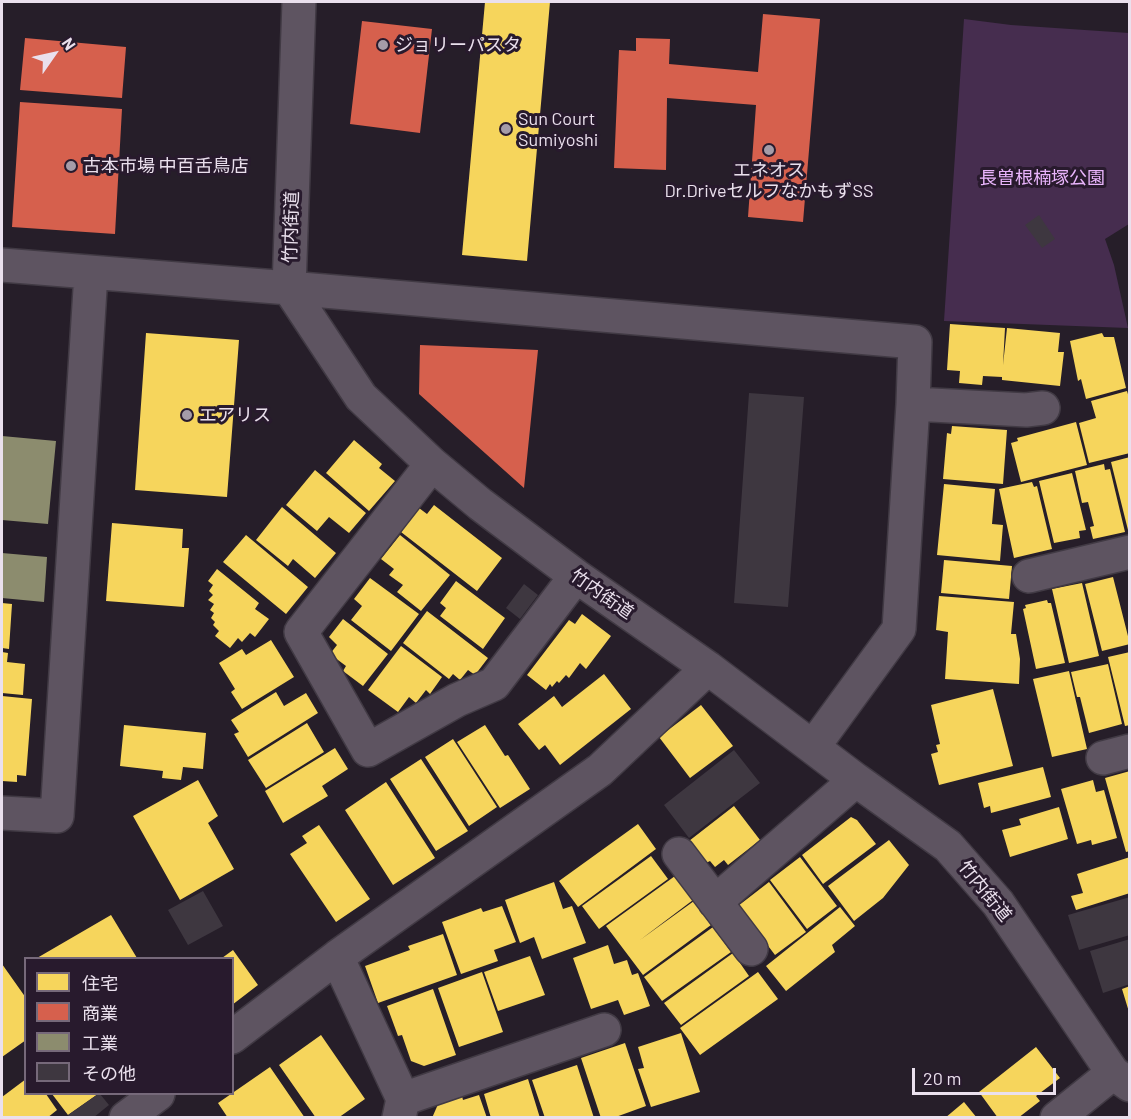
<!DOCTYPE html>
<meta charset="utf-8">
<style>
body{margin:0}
#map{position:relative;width:1131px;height:1119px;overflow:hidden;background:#261e29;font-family:Barlow,"Noto Sans JP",sans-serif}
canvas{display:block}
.frame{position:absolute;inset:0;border:3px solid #eae0ed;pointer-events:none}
.legend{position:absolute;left:24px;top:957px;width:210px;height:138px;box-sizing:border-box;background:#281a2d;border:2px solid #76697a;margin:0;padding:8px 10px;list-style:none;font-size:18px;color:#eae0ed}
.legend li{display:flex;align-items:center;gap:12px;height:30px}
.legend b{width:30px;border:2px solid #76697a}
.north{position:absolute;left:24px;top:24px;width:60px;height:60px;-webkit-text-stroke:4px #281a2d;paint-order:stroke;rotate:56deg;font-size:16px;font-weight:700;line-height:24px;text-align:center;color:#eae0ed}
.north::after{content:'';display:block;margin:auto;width:21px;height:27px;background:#eae0ed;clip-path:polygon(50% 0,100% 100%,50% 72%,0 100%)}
.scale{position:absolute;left:912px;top:1068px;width:144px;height:27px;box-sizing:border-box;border:3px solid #eae0ed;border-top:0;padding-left:8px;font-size:18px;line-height:21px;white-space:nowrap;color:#eae0ed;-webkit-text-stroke:4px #281a2d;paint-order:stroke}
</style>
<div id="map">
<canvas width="1131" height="1119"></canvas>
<div class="frame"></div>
<ul class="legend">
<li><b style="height:16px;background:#f6d55c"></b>住宅</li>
<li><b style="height:16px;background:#d6604d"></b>商業</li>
<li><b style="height:16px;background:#8c8c6e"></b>工業</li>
<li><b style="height:16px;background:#3e3740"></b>その他</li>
</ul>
<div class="north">N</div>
<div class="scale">20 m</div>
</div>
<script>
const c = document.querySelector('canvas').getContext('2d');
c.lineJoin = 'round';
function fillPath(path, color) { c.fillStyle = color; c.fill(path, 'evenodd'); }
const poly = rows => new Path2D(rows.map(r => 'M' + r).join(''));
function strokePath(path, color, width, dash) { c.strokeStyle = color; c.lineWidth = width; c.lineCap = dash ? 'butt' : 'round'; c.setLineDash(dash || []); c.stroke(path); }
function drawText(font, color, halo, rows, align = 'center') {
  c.font = font + ' Barlow,"Noto Sans JP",sans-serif'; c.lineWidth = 6; c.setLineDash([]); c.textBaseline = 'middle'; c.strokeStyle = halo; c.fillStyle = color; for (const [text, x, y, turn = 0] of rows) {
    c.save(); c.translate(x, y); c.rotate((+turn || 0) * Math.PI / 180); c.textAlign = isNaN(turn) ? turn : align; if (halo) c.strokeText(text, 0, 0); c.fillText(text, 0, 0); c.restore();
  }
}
const green = poly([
 [964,19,1011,25,1129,33,1129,224,1105,239,1114,265,1128,328,944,321]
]);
const homes = poly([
 [485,2,550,2,527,261,462,255],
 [950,324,1005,328,1003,365,1007,328,1060,333,1058,352,1064,352,1060,386,1002,380,1002,377,983,376,982,385,959,383,960,371,947,370],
 [146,333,239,340,227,497,135,490],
 [1102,333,1104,337,1114,337,1126,388,1086,399,1081,379,1078,381,1070,341],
 [1127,391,1130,401,1130,453,1089,463,1079,423,1096,418,1091,401],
 [1076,422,1087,465,1021,482,1011,443,1018,441,1017,438],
 [952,426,1007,430,1003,484,943,479,947,433,951,434],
 [354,440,382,464,379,468,395,481,369,511,326,473],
 [1130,457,1130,529,1128,530,1111,462],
 [1104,464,1105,470,1110,469,1125,532,1093,539,1090,527,1094,526,1088,502,1082,503,1075,471],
 [315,470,366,513,349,533,329,517,317,531,286,505],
 [1072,473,1086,530,1079,531,1080,538,1054,543,1039,481],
 [1032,482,1034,487,1037,486,1052,549,1014,558,999,489],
 [944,484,995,489,992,524,1003,525,1000,561,937,555],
 [434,505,502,558,477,591,401,532,419,508,427,514],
 [282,507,336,553,315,578,293,559,288,566,256,540],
 [112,523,183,529,182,548,189,548,184,607,106,601],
 [246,535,308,587,286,614,223,562],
 [400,535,450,575,421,611,397,592,403,585,389,575,394,569,381,559],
 [944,560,1012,566,1009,599,941,593],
 [217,569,259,603,255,609,269,619,255,637,250,633,242,642,238,638,230,648,215,636,219,631,213,625,215,622,211,618,214,613,210,610,214,604,208,600,213,595,209,591,213,585,208,581],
 [1113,577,1130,644,1102,651,1085,584],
 [370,578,419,614,391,651,351,620,362,606,354,599],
 [456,581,505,618,483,649,440,616,446,608,440,603],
 [1082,583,1099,656,1069,663,1052,589],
 [939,596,1014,602,1011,634,1016,634,1020,659,1019,684,945,679,948,632,936,630],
 [1047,600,1048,603,1051,603,1065,663,1036,669,1023,609,1026,608,1025,605],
 [2,603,12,604,9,649,2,648],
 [427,611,488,658,475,675,468,670,460,680,453,674,449,679,403,643],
 [582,614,611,636,586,669,580,663,569,678,566,675,559,683,557,681,552,687,550,684,546,690,527,675,569,620,575,624],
 [343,619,388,654,363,686,343,671,346,666,330,654,337,645,329,637],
 [271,640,294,677,242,709,231,692,235,689,219,663,242,649,246,655],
 [401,646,442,677,430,694,426,690,416,703,409,697,398,712,368,690],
 [2,652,8,653,7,662,25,664,23,695,2,693],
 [1130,652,1130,725,1125,726,1108,657],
 [1108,664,1122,724,1089,733,1080,697,1077,697,1071,672],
 [1069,671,1087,749,1052,757,1033,679],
 [604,674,631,709,560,765,545,745,539,750,518,724,554,696,562,707],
 [993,689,1013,766,939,785,931,754,938,752,936,745,940,744,931,705],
 [276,692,284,706,306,693,318,713,248,757,234,734,239,732,231,720],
 [2,696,32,699,26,776,17,775,17,782,2,781],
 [701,705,733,746,690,778,659,737],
 [307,723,324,752,266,788,248,760],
 [124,725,206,733,203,769,183,767,181,780,162,778,163,771,120,766],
 [485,725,505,756,508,755,530,789,500,808,457,742],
 [453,739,497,807,469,826,425,757],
 [335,748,348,769,322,786,328,796,283,823,265,791],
 [421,759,468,831,436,851,390,779],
 [1043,767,1051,797,991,813,990,806,984,808,978,783],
 [1130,771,1130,851,1126,852,1105,778],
 [198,780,218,816,208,823,234,869,180,900,133,816],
 [1093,780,1096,792,1104,790,1117,838,1092,845,1091,840,1077,844,1061,789],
 [386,782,435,858,393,885,345,810],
 [734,806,760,840,728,865,724,860,715,867,710,861,706,863,689,841],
 [1059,807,1068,839,1010,857,1002,830,1021,825,1019,819],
 [851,817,857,820,876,844,823,884,802,855],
 [638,824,656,849,578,907,559,881],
 [319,825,370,899,336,922,290,854,307,843,302,836],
 [889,840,909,865,883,898,854,921,828,886],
 [651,856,668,879,599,929,582,906],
 [800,857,837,906,807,929,770,880],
 [1130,857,1130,893,1076,910,1071,896,1083,893,1077,874],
 [675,876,693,900,640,940,694,901,711,925,643,975,606,926],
 [554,882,563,909,572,906,586,943,542,959,534,937,520,943,505,900],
 [769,882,806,932,775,955,738,906],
 [502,906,516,942,494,950,498,961,461,974,442,922,481,908,483,912],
 [840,907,855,926,832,945,835,952,786,991,766,966],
 [111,915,137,958,37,958],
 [713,927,731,952,662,1001,644,977],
 [443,934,457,975,378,1003,365,966,410,950,408,946],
 [608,945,614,964,627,960,632,975,638,973,650,1006,624,1015,618,1000,591,1009,573,958],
 [233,950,258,985,232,1005,232,958,222,958],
 [733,953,749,976,681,1025,664,1003],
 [530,956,545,995,498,1011,484,972],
 [2,964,26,998,26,1040,2,1057],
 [482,972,503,1032,459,1047,438,988],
 [758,972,778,999,700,1055,680,1028],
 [1130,986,1130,1012,1129,1012,1122,989],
 [433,989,456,1055,424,1066,411,1061,402,1035,398,1036,387,1006],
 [681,1033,700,1092,651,1107,638,1069,644,1068,638,1047],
 [321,1035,365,1099,338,1118,316,1118,279,1065],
 [625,1043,646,1106,613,1118,601,1118,581,1058],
 [1036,1047,1060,1078,1036,1096,1040,1101,1018,1118,998,1118,979,1092],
 [577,1065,594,1118,545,1118,532,1080],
 [270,1067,305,1118,228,1118,218,1103],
 [26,1079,26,1094,46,1094,57,1110,47,1118,2,1118,2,1097],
 [528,1079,540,1118,491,1118,484,1094],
 [52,1094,98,1094,68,1115],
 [479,1095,487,1118,432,1118,439,1102,462,1096,463,1100],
 [964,1102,977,1118,945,1118]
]);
const shops = poly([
 [763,14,820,19,803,222,748,217,756,105,667,98,666,170,614,168,619,50,636,51,636,38,670,39,669,64,758,72],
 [362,21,432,29,420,133,350,124],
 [25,38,126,47,122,98,20,90],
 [20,102,122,109,115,234,12,227],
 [420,345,538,350,524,488,419,394]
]);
const industry = poly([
 [2,436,56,441,48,524,2,520],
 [2,553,47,557,44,602,2,598]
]);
const building = poly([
 [1039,215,1055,239,1042,248,1025,225],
 [749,393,804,397,788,607,734,603],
 [524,584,538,595,520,619,506,608],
 [734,750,760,783,689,838,664,805],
 [203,891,223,926,188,945,168,910],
 [1130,897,1130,935,1079,950,1068,915],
 [1130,939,1130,984,1103,993,1090,951],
 [98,1094,100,1094,109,1105,93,1118,70,1118,68,1115]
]);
const minor = poly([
 [299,2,289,288,361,397,432,464,480,504,576,576,708,668,856,780,948,846,998,903,1113,1073,1130,1085],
 [2,265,289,288,915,342,913,404,899,629,813,747],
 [913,404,1026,410,1043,408],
 [432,464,301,632,368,750,457,700,494,684,576,576],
 [1029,576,1130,552],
 [1103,758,1130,751],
 [2,813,57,816,91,273],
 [679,854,751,949],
 [715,902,856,780],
 [337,957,403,1099,399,1118],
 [232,1037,337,957,600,770,708,668],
 [403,1099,604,1030],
 [126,1118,158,1094],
 [1057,1118,1113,1073]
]);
const markers = [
 [383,45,6,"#a59ca8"],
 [506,129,6,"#a59ca8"],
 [769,150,6,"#a59ca8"],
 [71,166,6,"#a59ca8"],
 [187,415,6,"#a59ca8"]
];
const poiNames = [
 ["ジョリーパスタ",395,45],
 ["Sun Court",518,119],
 ["Sumiyoshi",518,140],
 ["古本市場 中百舌鳥店",83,166],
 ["エネオス",769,170,"center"],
 ["Dr.DriveセルフなかもずSS",769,191,"center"],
 ["エアリス",199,415]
];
const parkNames = [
 ["長曽根楠塚公園",1042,178]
];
const streetNames = [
 ["竹内街道",291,227,-88],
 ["竹内街道",602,594,35],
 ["竹内街道",985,891,51]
];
fillPath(green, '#462d4f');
fillPath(homes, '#f6d55c');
fillPath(shops, '#d6604d');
fillPath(industry, '#8c8c6e');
fillPath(building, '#3e3740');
strokePath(minor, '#413a44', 36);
strokePath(minor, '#5e5461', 33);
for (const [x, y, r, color] of markers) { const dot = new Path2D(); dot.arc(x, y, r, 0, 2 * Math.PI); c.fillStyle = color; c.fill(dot); strokePath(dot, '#281a2d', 2); }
drawText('18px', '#eae0ed', '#281a2d', poiNames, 'left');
drawText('18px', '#e8b4fb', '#281a2d', parkNames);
drawText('18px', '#eae0ed', '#281a2d', streetNames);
</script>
